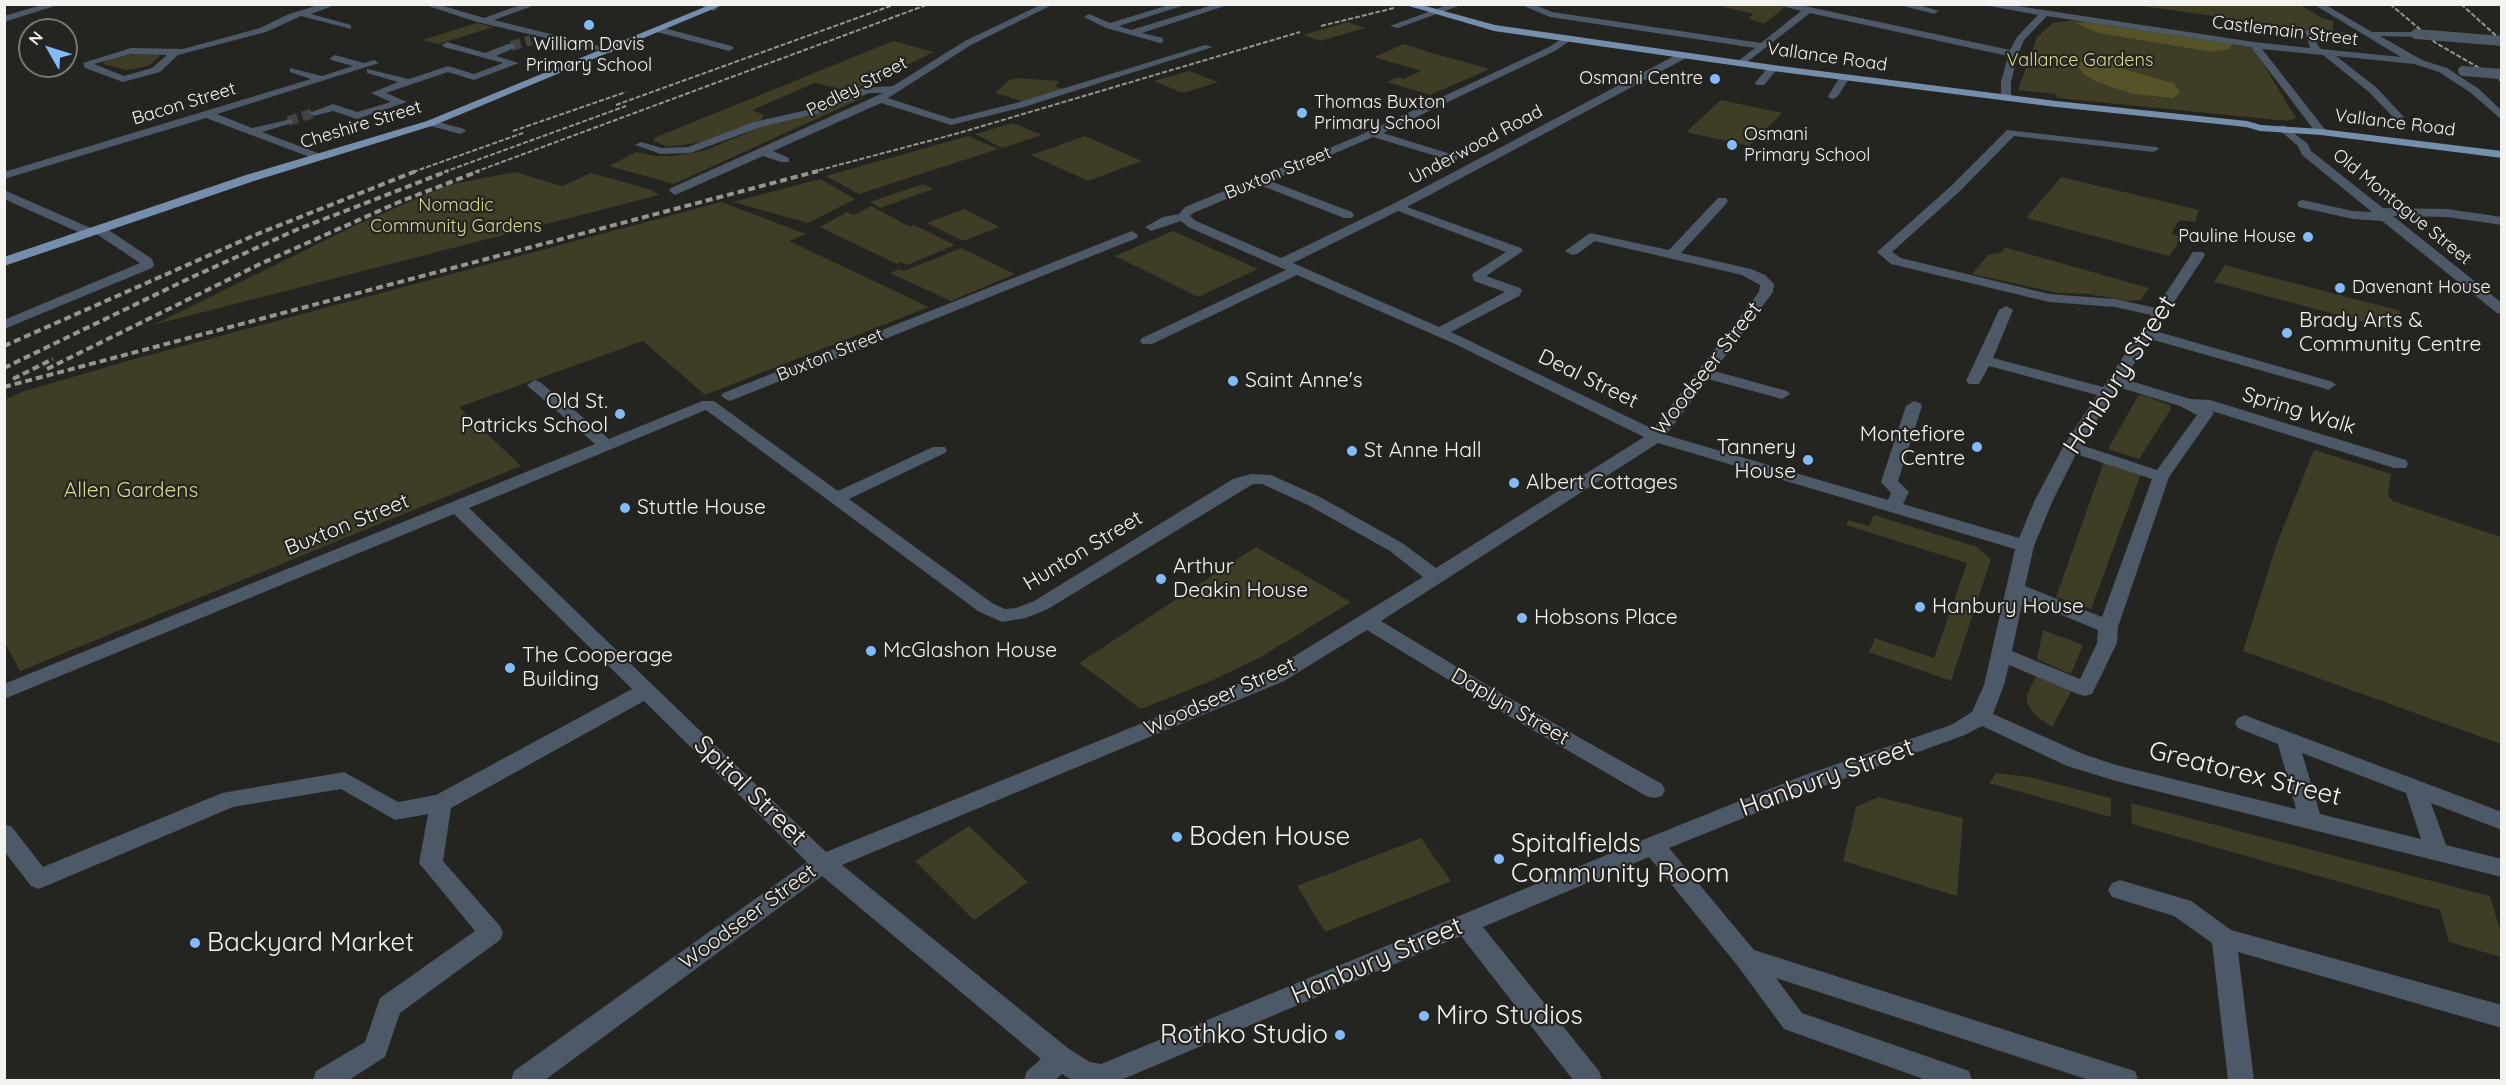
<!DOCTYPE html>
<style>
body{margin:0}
#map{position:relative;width:2506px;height:1085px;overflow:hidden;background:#242420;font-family:Quicksand,sans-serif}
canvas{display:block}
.frame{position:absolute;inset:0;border:6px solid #f4f3f0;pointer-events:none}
.north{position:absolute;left:18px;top:18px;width:60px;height:60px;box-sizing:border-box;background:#242420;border:2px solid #777773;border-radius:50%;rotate:309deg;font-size:16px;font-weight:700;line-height:24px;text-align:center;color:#f4f3f0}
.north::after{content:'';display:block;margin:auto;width:21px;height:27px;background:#84bcfb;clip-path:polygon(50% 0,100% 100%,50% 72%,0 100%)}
</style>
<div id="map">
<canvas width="2506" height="1085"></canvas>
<div class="frame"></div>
<div class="north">N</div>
</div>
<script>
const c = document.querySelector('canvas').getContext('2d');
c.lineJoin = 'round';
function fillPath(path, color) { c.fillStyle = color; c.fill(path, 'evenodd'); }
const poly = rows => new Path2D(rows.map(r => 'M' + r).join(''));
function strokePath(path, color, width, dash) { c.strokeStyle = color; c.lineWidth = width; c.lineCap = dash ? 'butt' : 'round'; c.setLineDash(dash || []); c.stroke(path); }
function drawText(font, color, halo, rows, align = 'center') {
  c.font = font + ' Quicksand,sans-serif'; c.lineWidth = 4.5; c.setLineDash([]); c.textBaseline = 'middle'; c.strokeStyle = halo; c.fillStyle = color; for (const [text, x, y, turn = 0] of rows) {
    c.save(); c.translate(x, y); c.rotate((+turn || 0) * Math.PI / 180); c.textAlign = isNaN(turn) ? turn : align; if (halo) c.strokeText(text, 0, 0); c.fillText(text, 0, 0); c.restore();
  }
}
const green = poly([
 [1771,5,1785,7,1764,24,1748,18,1754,14,1715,5],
 [2135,5,2300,5,2324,19,2333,21,2333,31,2350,33,2355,37,2329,37,2333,40,2320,38,2319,31],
 [2073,20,2253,47,2296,118,2288,121,2057,98,2055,94,2018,90,2037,37,2053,23],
 [1348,22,1365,28,1320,41,1303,35],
 [477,23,493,27,439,44,422,40],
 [893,41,934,52,863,86,848,91,815,83,752,110,764,115,761,120,702,142,668,147,654,141,654,138],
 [1404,44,1432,53,1490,69,1430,95,1387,82,1398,77,1404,79,1421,71,1374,57],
 [135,54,159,55,159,57,148,66,127,70,102,64,108,59],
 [1189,71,1218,82,1183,93,1154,81],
 [1016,78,1059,81,1055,87,1066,89,1022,101,995,93,1008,81],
 [855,97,862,98,674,184,609,166,636,152,657,156,675,156,706,150,761,127,821,112],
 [1721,100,1782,113,1749,146,1686,132],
 [1013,123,1042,135,1002,148,975,134],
 [968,136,998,149,859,194,826,176],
 [1085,136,1142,161,1088,181,1031,155],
 [515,172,562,186,591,173,652,190,659,195,153,325,356,225,448,185],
 [2061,177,2141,196,2199,210,2195,222,2181,220,2177,223,2172,234,2183,237,2169,256,2026,218],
 [820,179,855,199,808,223,733,202],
 [923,184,933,189,880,208,870,202],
 [721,202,806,234,789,241,929,307,705,395,643,341,459,407,521,466,20,671,5,643,5,400,21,392,138,358],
 [872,206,910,227,914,225,955,245,907,265,901,262,897,264,820,227,847,212,853,215],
 [964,209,1000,227,963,241,927,223],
 [1173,231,1258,269,1198,297,1115,256],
 [2004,247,2149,288,2141,300,2126,301,2090,294,2058,293,1972,274,1988,255,2003,252],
 [961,248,1015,274,951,301,890,273,899,269,904,271],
 [2225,265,2232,267,2401,311,2394,330,2214,282],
 [2142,395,2170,405,2171,409,2139,459,2108,449,2138,396],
 [2314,450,2391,474,2388,496,2393,501,2501,537,2501,744,2243,651,2277,543],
 [2104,462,2141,474,2091,609,2056,597],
 [1874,515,1977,547,1991,559,1951,681,1869,652,1875,638,1934,658,1967,563,1846,525,1848,520,1869,526],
 [1256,547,1351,602,1261,657,1213,680,1141,709,1079,663],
 [2043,630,2083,645,2071,674,2037,659],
 [2037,674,2072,690,2052,727,2035,715,2027,703,2027,695],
 [1996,773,2029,777,2111,798,2111,817,1989,783],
 [1879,797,1963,818,1957,896,1843,861,1856,807],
 [2131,803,2490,896,2501,933,2501,957,2449,942,2440,910,2132,824],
 [969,826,1028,882,974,920,915,861],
 [1421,838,1451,881,1325,932,1297,886]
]);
const forest = poly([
 [2086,22,2232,44,2229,49,2213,52,2099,33,2075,23],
 [2100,54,2128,63,2123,69,2173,83,2180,92,2173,98,2133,94,2097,82,2083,74,2077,64]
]);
const minorTunnel = poly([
 [511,46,531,40],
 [288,121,314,113]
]);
const minor = poly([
 [45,4,61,4,4,22,4,16,45,4],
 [322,4,338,4,311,14,351,25,351,29,301,16,266,32,178,55,160,72,123,82,85,68,83,63,131,48,183,49,260,28,289,14,322,4],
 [131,54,167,55,152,68,124,76,94,64,131,54],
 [422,4,437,4,484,18,523,4,538,4,494,20,615,50,610,53,477,22,422,4],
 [697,4,712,4,718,8,713,11,697,4],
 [1042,4,1054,4,971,45,888,98,952,119,1016,103,1205,45,1213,47,1024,107,951,125,881,103,773,151,789,158,789,162,781,162,763,156,675,195,669,191,671,188,883,93,869,93,819,113,761,127,690,153,661,154,635,145,641,142,662,148,688,147,754,122,812,109,863,88,893,86,965,41,1042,4],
 [1172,4,1188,4,1119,26,1131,30,1216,4,1231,4,1142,33,1163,38,1163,42,1160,43,1106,28,1084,17,1089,14,1110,23,1172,4],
 [1450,4,1464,4,1398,28,1390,26,1450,4],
 [1519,4,1533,4,1552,12,1761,43,1801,11,1775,4,1795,4,2010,50,2017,37,2038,15,1979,4,2004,4,2254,42,2310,48,2305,31,2310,28,2315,31,2317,44,2321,49,2401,57,2313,4,2324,4,2372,32,2419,32,2421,34,2416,37,2380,36,2422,60,2447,68,2479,89,2502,111,2502,120,2471,93,2439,72,2414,64,2336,56,2377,88,2404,117,2399,120,2395,119,2369,92,2323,55,2262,49,2327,132,2321,135,2317,134,2251,47,2047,16,2024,40,2018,54,2011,82,2011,98,2006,101,2001,98,2001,82,2008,56,1810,13,1742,66,1738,65,1738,61,1755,48,1550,17,1519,4],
 [1896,4,1916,4,1939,11,1934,14,1896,4],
 [660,27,732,46,734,48,729,51,657,32,655,30,660,27],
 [1568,35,1573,38,1571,40,1555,51,1383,133,1457,156,1457,160,1449,160,1373,137,1270,181,1352,212,1354,215,1352,218,1344,218,1260,185,1193,213,1190,216,1196,221,1281,258,1393,204,1680,53,1688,53,1688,57,1407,207,1521,248,1523,251,1486,276,1520,288,1522,291,1519,296,1451,332,1653,429,1759,292,1760,285,1742,275,1595,241,1577,254,1572,255,1565,251,1590,233,1669,250,1718,198,1726,198,1728,201,1726,204,1681,253,1751,269,1765,275,1774,284,1773,292,1714,371,1787,391,1790,394,1782,399,1708,379,1666,435,1888,500,1891,493,1881,482,1906,406,1914,401,1920,403,1922,406,1898,481,1909,492,1903,504,2019,538,2035,500,2063,447,2097,395,1989,366,1979,384,1969,384,1966,381,1999,310,2006,306,2013,310,1993,358,2103,387,2151,315,2115,307,2049,302,1891,264,1877,252,1951,186,2007,130,2157,147,2159,149,2153,152,2014,136,1959,192,1892,252,1901,258,2049,294,2115,299,2156,308,2193,252,2203,252,2205,255,2155,331,2333,382,2336,385,2328,390,2323,388,2150,339,2124,379,2190,399,2210,400,2406,460,2408,464,2406,468,2394,468,2212,411,2214,413,2169,477,2118,627,2117,643,2092,694,2085,696,2078,694,2009,665,2004,685,1993,714,2083,754,2116,765,2296,809,2278,744,2238,728,2235,723,2238,718,2245,715,2252,718,2502,812,2502,830,2431,803,2446,845,2502,859,2502,877,2116,781,2067,766,1982,726,1965,735,1818,788,1669,848,1754,950,2125,1068,2135,1071,2138,1080,2089,1080,1776,978,1802,1013,1969,1071,1972,1080,1926,1080,1784,1029,1737,965,1649,857,1483,927,1599,1071,1602,1080,1573,1080,1461,936,1121,1080,1072,1080,1062,1074,1055,1080,1024,1080,1027,1071,1041,1059,822,876,545,1080,511,1080,514,1071,807,862,644,701,451,808,443,861,500,926,503,933,500,940,400,1013,385,1057,349,1080,313,1080,316,1071,365,1042,380,998,475,931,419,863,428,814,395,820,341,789,233,807,39,889,31,886,4,851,4,824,12,827,43,867,222,793,344,772,398,802,436,795,632,689,454,514,4,699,4,684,595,444,530,388,527,385,535,380,540,382,609,439,702,401,714,401,838,491,933,447,945,447,947,450,945,453,849,499,992,603,1005,609,1016,608,1034,601,1233,479,1251,474,1271,475,1320,497,1402,543,1436,568,1644,437,1455,344,1297,275,1152,344,1142,344,1140,341,1142,338,1286,270,1188,227,1181,221,1151,231,1145,227,1163,217,1179,214,1185,207,1356,137,1549,47,1568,35],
 [1398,211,1506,252,1472,274,1474,281,1505,292,1439,327,1293,263,1398,211],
 [2118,387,2180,406,2197,415,2157,470,2081,445,2118,387],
 [706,410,978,611,1002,622,1026,618,1048,609,1253,484,1262,484,1308,505,1390,551,1423,577,1270,671,826,852,469,508,706,410],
 [1658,443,2015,549,1984,685,1972,712,1951,725,1802,776,1645,839,1101,1064,1090,1062,1069,1049,842,865,1284,681,1367,630,1488,704,1646,796,1654,798,1662,796,1665,790,1662,784,1502,694,1381,621,1658,443],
 [2076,454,2152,479,2102,617,2025,586,2034,546,2053,500,2076,454],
 [2023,599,2098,630,2097,643,2080,679,2012,651,2023,599],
 [2302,753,2406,793,2421,839,2320,814,2302,753],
 [447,42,485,53,508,44,514,44,514,48,496,56,519,63,474,80,448,72,386,93,407,102,357,119,333,111,314,116,309,113,333,104,357,112,391,102,371,93,398,82,367,73,367,69,409,79,448,66,474,74,503,63,444,47,442,45,447,42],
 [335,55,364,63,374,60,379,63,217,114,252,128,292,119,292,123,262,132,323,155,323,159,315,159,206,118,4,179,4,172,311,79,290,72,290,68,322,76,353,66,331,60,330,58,335,55],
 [1769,66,1778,68,1764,85,1756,85,1755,83,1769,66],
 [1845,74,1850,77,1838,96,1833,99,1829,98,1828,96,1840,77,1845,74],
 [431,120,464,129,466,131,460,134,427,125,425,123,431,120],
 [2283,125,2307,143,2311,151,2383,208,2447,209,2502,217,2502,225,2447,217,2393,216,2502,303,2502,314,2497,313,2382,221,2353,219,2299,207,2297,204,2299,201,2303,200,2353,211,2372,212,2302,155,2298,146,2277,128,2283,125],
 [4,190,93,229,104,227,152,259,154,265,152,268,4,329,4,320,140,263,95,233,85,235,4,199,4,190],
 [1132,231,1138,235,1137,238,735,399,729,401,721,396,723,393,1132,231],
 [2120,880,2191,901,2231,930,2502,1005,2502,1028,2238,952,2254,1080,2228,1080,2212,943,2174,916,2112,897,2108,890,2112,883,2120,880]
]);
const major = poly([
 [712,4,725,4,435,125,254,181,4,266,4,257,246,175,427,121,712,4],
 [1402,4,1418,4,1495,25,1773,65,2056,101,2247,121,2261,125,2321,129,2502,151,2502,158,2321,135,2260,131,2246,127,2056,107,1773,71,1494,31,1402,4]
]);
const railFar1 = poly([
 [2390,4,2436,43,2502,81],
 [2461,4,2502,41],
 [1321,26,1394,8],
 [616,105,896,4],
 [513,131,626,92],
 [413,172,523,133],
 [444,172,626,106],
 [475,172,929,4],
 [812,172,959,133,1300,32]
]);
const rail = poly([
 [4,346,255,235,416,171],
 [4,368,190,278,296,230,448,171],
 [47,369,260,264,399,202,479,171],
 [13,379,53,359],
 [4,387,818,171]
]);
const minorBridge = poly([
 [2416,34,2502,41],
 [2463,71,2502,74]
]);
const markers = [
 [589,25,6,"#84bcfb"],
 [1715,79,6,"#84bcfb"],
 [1302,113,6,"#84bcfb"],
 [1732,145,6,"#84bcfb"],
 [2308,237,6,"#84bcfb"],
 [2340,288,6,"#84bcfb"],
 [2287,333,6,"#84bcfb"],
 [1233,381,6,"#84bcfb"],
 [620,414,6,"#84bcfb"],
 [1977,447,6,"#84bcfb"],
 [1352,451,6,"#84bcfb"],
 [1808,460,6,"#84bcfb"],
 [1514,483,6,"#84bcfb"],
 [625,508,6,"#84bcfb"],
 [1161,579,6,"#84bcfb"],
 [1920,607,6,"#84bcfb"],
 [1522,618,6,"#84bcfb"],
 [871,651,6,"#84bcfb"],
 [510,668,6,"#84bcfb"],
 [1177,837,6,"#84bcfb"],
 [1499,859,6,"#84bcfb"],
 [195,943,6,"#84bcfb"],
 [1424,1016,6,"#84bcfb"],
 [1340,1035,6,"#84bcfb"]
];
const farStreetnames = [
 ["Castlemain Street",2285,31,7],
 ["Vallance Road",1827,57,8],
 ["Pedley Street",857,87,-27],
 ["Bacon Street",184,104,-17],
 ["Vallance Road",2395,123,7],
 ["Cheshire Street",361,125,-17],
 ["Underwood Road",1476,145,-28],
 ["Buxton Street",1278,173,-22],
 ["Old Montague Street",2402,207,39],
 ["Buxton Street",830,355,-22]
];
const farPoinames = [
 ["William Davis",589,45,"center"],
 ["Primary School",589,66,"center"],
 ["Osmani Centre",1703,79,"right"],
 ["Thomas Buxton",1314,103],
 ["Primary School",1314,124],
 ["Osmani",1744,135],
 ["Primary School",1744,156],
 ["Pauline House",2296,237,"right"],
 ["Davenant House",2352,288]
];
const farParknames = [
 ["Vallance Gardens",2080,61],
 ["Nomadic",456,206],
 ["Community Gardens",456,227]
];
const poiNames = [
 ["Brady Arts &",2299,321],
 ["Community Centre",2299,345],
 ["Saint Anne's",1245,381],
 ["Old St.",608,402,"right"],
 ["Patricks School",608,426,"right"],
 ["Montefiore",1965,435,"right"],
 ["Centre",1965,459,"right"],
 ["Tannery",1796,448,"right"],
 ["House",1796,472,"right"],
 ["St Anne Hall",1364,451],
 ["Albert Cottages",1526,483],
 ["Stuttle House",637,508],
 ["Arthur",1173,567],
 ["Deakin House",1173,591],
 ["Hanbury House",1932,607],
 ["Hobsons Place",1534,618],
 ["McGlashon House",883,651],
 ["The Cooperage",522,656],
 ["Building",522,680]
];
const streetNames = [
 ["Woodseer Street",1707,369,-52],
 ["Deal Street",1588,379,26],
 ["Spring Walk",2299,411,17],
 ["Buxton Street",347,525,-22],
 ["Hunton Street",1083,551,-31],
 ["Woodseer Street",1220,697,-24],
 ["Daplyn Street",1510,707,30],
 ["Woodseer Street",748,917,-36]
];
const parkNames = [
 ["Allen Gardens",131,491]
];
const nearStreetnames = [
 ["Hanbury Street",2120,375,-57],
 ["Greatorex Street",2245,774,14],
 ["Hanbury Street",1827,778,-20],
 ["Spital Street",750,791,44],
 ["Hanbury Street",1377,961,-23]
];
const nearPoinames = [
 ["Boden House",1189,837],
 ["Spitalfields",1511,844],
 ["Community Room",1511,874],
 ["Backyard Market",207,943],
 ["Miro Studios",1436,1016],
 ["Rothko Studio",1328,1035,"right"]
];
fillPath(green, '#3f3d25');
fillPath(forest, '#565328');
strokePath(minorTunnel, '#43433f', 10, [10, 5]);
fillPath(minor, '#4d5967');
fillPath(major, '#758eab');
strokePath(railFar1, '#959591', 2, [5, 2]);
strokePath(rail, '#959591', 4, [7, 4]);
strokePath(minorBridge, '#4d5967', 10);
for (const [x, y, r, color] of markers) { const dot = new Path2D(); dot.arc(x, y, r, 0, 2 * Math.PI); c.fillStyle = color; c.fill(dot); strokePath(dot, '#242420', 2); }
drawText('18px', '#f4f3f0', '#242420', farStreetnames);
drawText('18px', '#f4f3f0', '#242420', farPoinames, 'left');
drawText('18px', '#dcd78f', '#242420', farParknames);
drawText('21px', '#f4f3f0', '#242420', poiNames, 'left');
drawText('21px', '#f4f3f0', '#242420', streetNames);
drawText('21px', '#dcd78f', '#242420', parkNames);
drawText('26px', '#f4f3f0', '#242420', nearStreetnames);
drawText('26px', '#f4f3f0', '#242420', nearPoinames, 'left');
</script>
